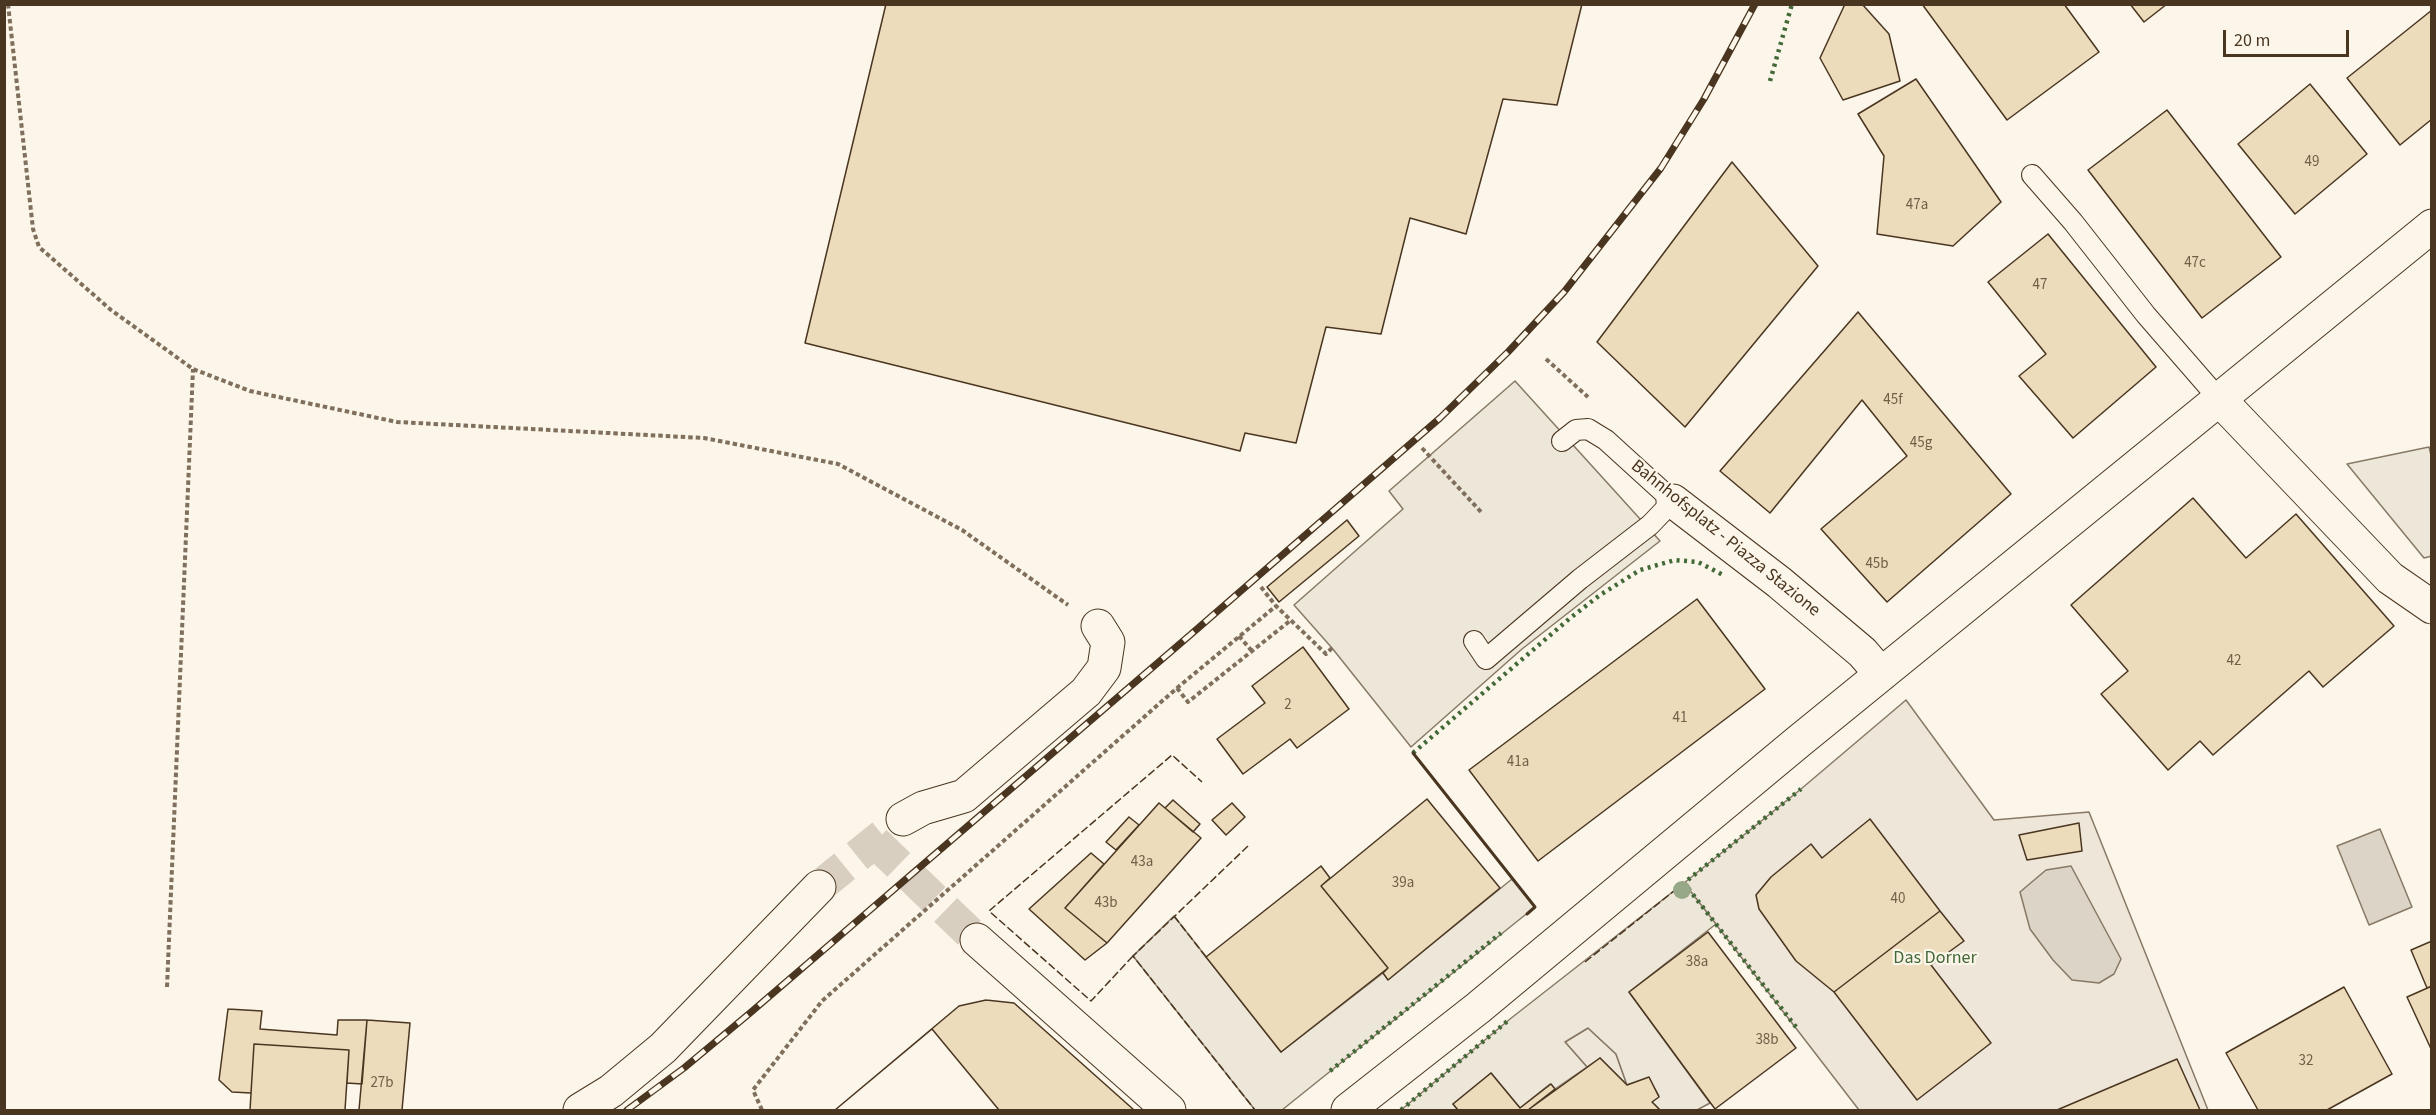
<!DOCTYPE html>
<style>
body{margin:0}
#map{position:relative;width:2436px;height:1115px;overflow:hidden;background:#fbf6e9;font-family:"Source Sans 3",sans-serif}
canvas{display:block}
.frame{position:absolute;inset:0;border:6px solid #4a3520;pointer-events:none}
.scale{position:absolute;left:2223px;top:30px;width:126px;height:27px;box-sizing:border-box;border:3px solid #4a3520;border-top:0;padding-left:8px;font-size:18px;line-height:21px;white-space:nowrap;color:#4a3520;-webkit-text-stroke:4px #fbf6e9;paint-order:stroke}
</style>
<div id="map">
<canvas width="2436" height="1115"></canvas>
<div class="frame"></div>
<div class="scale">20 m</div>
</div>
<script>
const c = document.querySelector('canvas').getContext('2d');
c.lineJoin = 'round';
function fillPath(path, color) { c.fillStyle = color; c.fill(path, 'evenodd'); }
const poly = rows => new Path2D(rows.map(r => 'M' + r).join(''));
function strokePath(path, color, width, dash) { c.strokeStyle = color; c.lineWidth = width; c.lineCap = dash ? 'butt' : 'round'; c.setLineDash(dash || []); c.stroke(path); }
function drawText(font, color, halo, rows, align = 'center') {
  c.font = font + ' "Source Sans 3",sans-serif'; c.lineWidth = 4.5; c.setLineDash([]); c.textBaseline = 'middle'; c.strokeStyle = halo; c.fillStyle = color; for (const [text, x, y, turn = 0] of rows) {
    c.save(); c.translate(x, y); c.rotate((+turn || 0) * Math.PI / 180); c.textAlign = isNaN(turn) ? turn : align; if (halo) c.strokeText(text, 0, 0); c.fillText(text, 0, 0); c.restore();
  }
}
const green = poly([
 [1906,700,1994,820,2089,812,2208,1110,1859,1110,1684,883,1801,789,1906,700],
 [1588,1028,1616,1054,1627,1085,1600,1058,1587,1067,1565,1042,1588,1028]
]);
const parking = poly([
 [1515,381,1660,541,1522,649,1411,747,1332,648,1294,605,1403,509,1389,491,1515,381],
 [2429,447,2432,459,2432,556,2424,558,2347,464,2429,447],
 [1512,879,1535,907,1282,1110,1255,1110,1133,956,1174,916,1281,1052,1383,973,1389,979,1512,879],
 [1684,883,1716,924,1629,992,1710,1103,1697,1110,1660,1110,1652,1102,1659,1096,1649,1078,1627,1085,1616,1054,1588,1028,1565,1042,1587,1067,1555,1089,1550,1084,1520,1108,1491,1073,1453,1104,1458,1110,1401,1110,1510,1019,1684,883]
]);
const water = poly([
 [2380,829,2412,907,2369,925,2337,846,2380,829],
 [2071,866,2121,959,2114,974,2099,983,2072,980,2053,960,2030,929,2020,892,2046,870,2071,866]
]);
const building = poly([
 [886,4,1582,4,1557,105,1503,99,1466,234,1410,218,1381,334,1326,327,1296,443,1245,433,1240,451,805,343,886,4],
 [1845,4,1862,4,1889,34,1900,81,1843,100,1820,58,1845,4],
 [1922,4,2064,4,2099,52,2007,120,1922,4],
 [2130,4,2167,4,2144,22,2130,4],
 [2432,10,2432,119,2400,145,2347,78,2432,10],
 [1916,79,2001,202,1953,246,1877,234,1884,156,1858,114,1916,79],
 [2310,84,2367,154,2295,214,2238,144,2310,84],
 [2167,110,2281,257,2202,318,2088,170,2167,110],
 [1732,162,1818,266,1685,427,1597,342,1732,162],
 [2048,234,2156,367,2073,438,2019,376,2046,354,1988,282,2048,234],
 [1858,312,2011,494,1887,602,1821,529,1907,456,1862,400,1770,513,1720,471,1858,312],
 [2193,498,2246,558,2296,514,2394,626,2323,687,2309,671,2213,755,2200,741,2168,770,2101,694,2128,671,2071,605,2193,498],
 [1347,520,1359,536,1279,602,1267,587,1347,520],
 [1697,599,1765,689,1538,861,1469,770,1697,599],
 [1303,647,1349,709,1297,748,1290,739,1243,774,1217,739,1265,703,1252,686,1303,647],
 [1427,799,1500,888,1388,980,1383,973,1388,968,1321,886,1427,799],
 [1173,800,1200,824,1193,832,1165,808,1173,800],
 [1159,803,1201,838,1107,943,1065,908,1159,803],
 [1232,803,1245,817,1226,835,1212,820,1232,803],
 [1129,817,1139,825,1116,850,1106,842,1129,817],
 [1870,819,1940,911,1834,992,1796,961,1759,909,1756,895,1771,877,1811,844,1822,858,1870,819],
 [2079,823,2082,851,2027,860,2019,835,2079,823],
 [1091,853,1104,864,1065,908,1107,943,1085,960,1029,909,1091,853],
 [1321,866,1330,878,1321,886,1388,968,1281,1052,1206,957,1321,866],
 [1940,911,1964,941,1931,965,1991,1043,1917,1100,1834,992,1940,911],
 [1708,932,1796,1048,1715,1109,1629,992,1708,932],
 [2432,941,2432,986,2427,988,2411,950,2432,941],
 [2432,986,2432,1051,2407,997,2432,986],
 [2344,987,2392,1074,2327,1110,2258,1110,2226,1053,2344,987],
 [986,1000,1014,1003,1134,1110,835,1110,959,1006,986,1000],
 [228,1009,262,1011,260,1029,337,1035,338,1020,367,1020,362,1084,347,1083,349,1050,254,1044,251,1093,232,1092,219,1080,228,1009],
 [367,1020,410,1023,402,1110,359,1110,367,1020],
 [932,1029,999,1110,835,1110,932,1029],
 [254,1044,349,1050,345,1110,250,1110,254,1044],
 [1600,1058,1627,1085,1649,1077,1659,1097,1652,1102,1660,1110,1528,1110,1600,1058],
 [2177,1059,2200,1110,2057,1110,2177,1059],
 [1491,1073,1520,1108,1551,1084,1555,1089,1528,1110,1458,1110,1453,1104,1491,1073]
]);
const streetTunnel = poly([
 [875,842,977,940],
 [819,887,892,828]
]);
const path = poly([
 [8,4,33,229,39,247,111,310,193,369,250,391,397,422,704,438,838,464,962,530,1068,605],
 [1546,359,1588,397],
 [1422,448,1481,512],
 [1261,587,1276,606,1326,654,1332,648],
 [1239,636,1251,650],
 [1177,688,1188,702,1291,620],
 [167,987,193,369],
 [762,1110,753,1090,822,1001,1177,688,1276,606]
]);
const lane = poly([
 [2032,175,2073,222,2146,315,2219,399],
 [1474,641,1486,659,1580,579,1650,525,1673,501,1606,440,1588,429,1576,430,1562,441]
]);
const street = poly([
 [2219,399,2390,578,2432,607],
 [1673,501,1780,583,1862,652,1881,674],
 [903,819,923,808,964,796,1086,692,1104,668,1108,642,1098,626],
 [977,940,1169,1110],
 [580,1110,611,1091,663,1048,819,887]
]);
const secondary = poly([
 [1348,1110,1478,1008,1798,742,2432,226]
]);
const rail = poly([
 [627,1110,684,1068,750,1013,1189,636,1440,418,1508,352,1564,292,1661,168,1704,99,1755,4]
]);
const hedge = poly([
 [1770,81,1792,4],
 [1413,753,1569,619,1600,595,1640,570,1675,560,1698,562,1725,576],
 [1796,1027,1684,883,1801,789],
 [1330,1071,1501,933],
 [1401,1110,1510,1019]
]);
const fence = poly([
 [1248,846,1133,956,1255,1110],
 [1174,916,1206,957],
 [1133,956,1091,1001,989,911,1172,755,1202,782],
 [1585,962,1684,883]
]);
const wall = poly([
 [1413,753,1535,907,1527,914]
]);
const trees = [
 [1682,890]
];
const numberNames = [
 ["49",2312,163],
 ["47a",1917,206],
 ["47c",2195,264],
 ["47",2040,286],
 ["45f",1893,401],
 ["45g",1921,444],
 ["45b",1877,565],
 ["42",2234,662],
 ["2",1288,706],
 ["41",1680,719],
 ["41a",1518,763],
 ["43a",1142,863],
 ["39a",1403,884],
 ["40",1898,900],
 ["43b",1106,904],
 ["38a",1697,963],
 ["38b",1767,1041],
 ["32",2306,1062],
 ["27b",382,1084]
];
const streetNames = [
 ["Bahnhofsplatz - Piazza Stazione",1725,539,39]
];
const parkNames = [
 ["Das Dorner",1935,959]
];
fillPath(green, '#ede6d9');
strokePath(green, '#887966', 1.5);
fillPath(parking, '#ede7d9');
strokePath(parking, '#887966', 1.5);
fillPath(water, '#dcd4c6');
strokePath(water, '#887966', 1.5);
fillPath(building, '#ecdcbc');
strokePath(building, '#4a3520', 1.5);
strokePath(streetTunnel, '#d8cfc1', 33, [33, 16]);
strokePath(lane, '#4a3520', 22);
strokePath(street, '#4a3520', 35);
strokePath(secondary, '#4a3520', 35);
strokePath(path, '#7f6f5c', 4, [4.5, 3]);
strokePath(lane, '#fbf6e9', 20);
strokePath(street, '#fbf6e9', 33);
strokePath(secondary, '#fbf6e9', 33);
strokePath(rail, '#4a3520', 7);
strokePath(rail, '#fbf6e9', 4.5, [14]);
strokePath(hedge, '#436837', 4.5, [3, 4.5]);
strokePath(fence, '#4a3520', 1.5, [8, 3]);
strokePath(wall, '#4a3520', 3);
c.fillStyle = '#96a887';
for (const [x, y] of trees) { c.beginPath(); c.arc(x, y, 9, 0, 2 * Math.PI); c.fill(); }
drawText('15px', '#725f47', null, numberNames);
drawText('18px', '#4a3520', '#fbf6e9', streetNames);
drawText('18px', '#436837', '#fbf6e9', parkNames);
</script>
